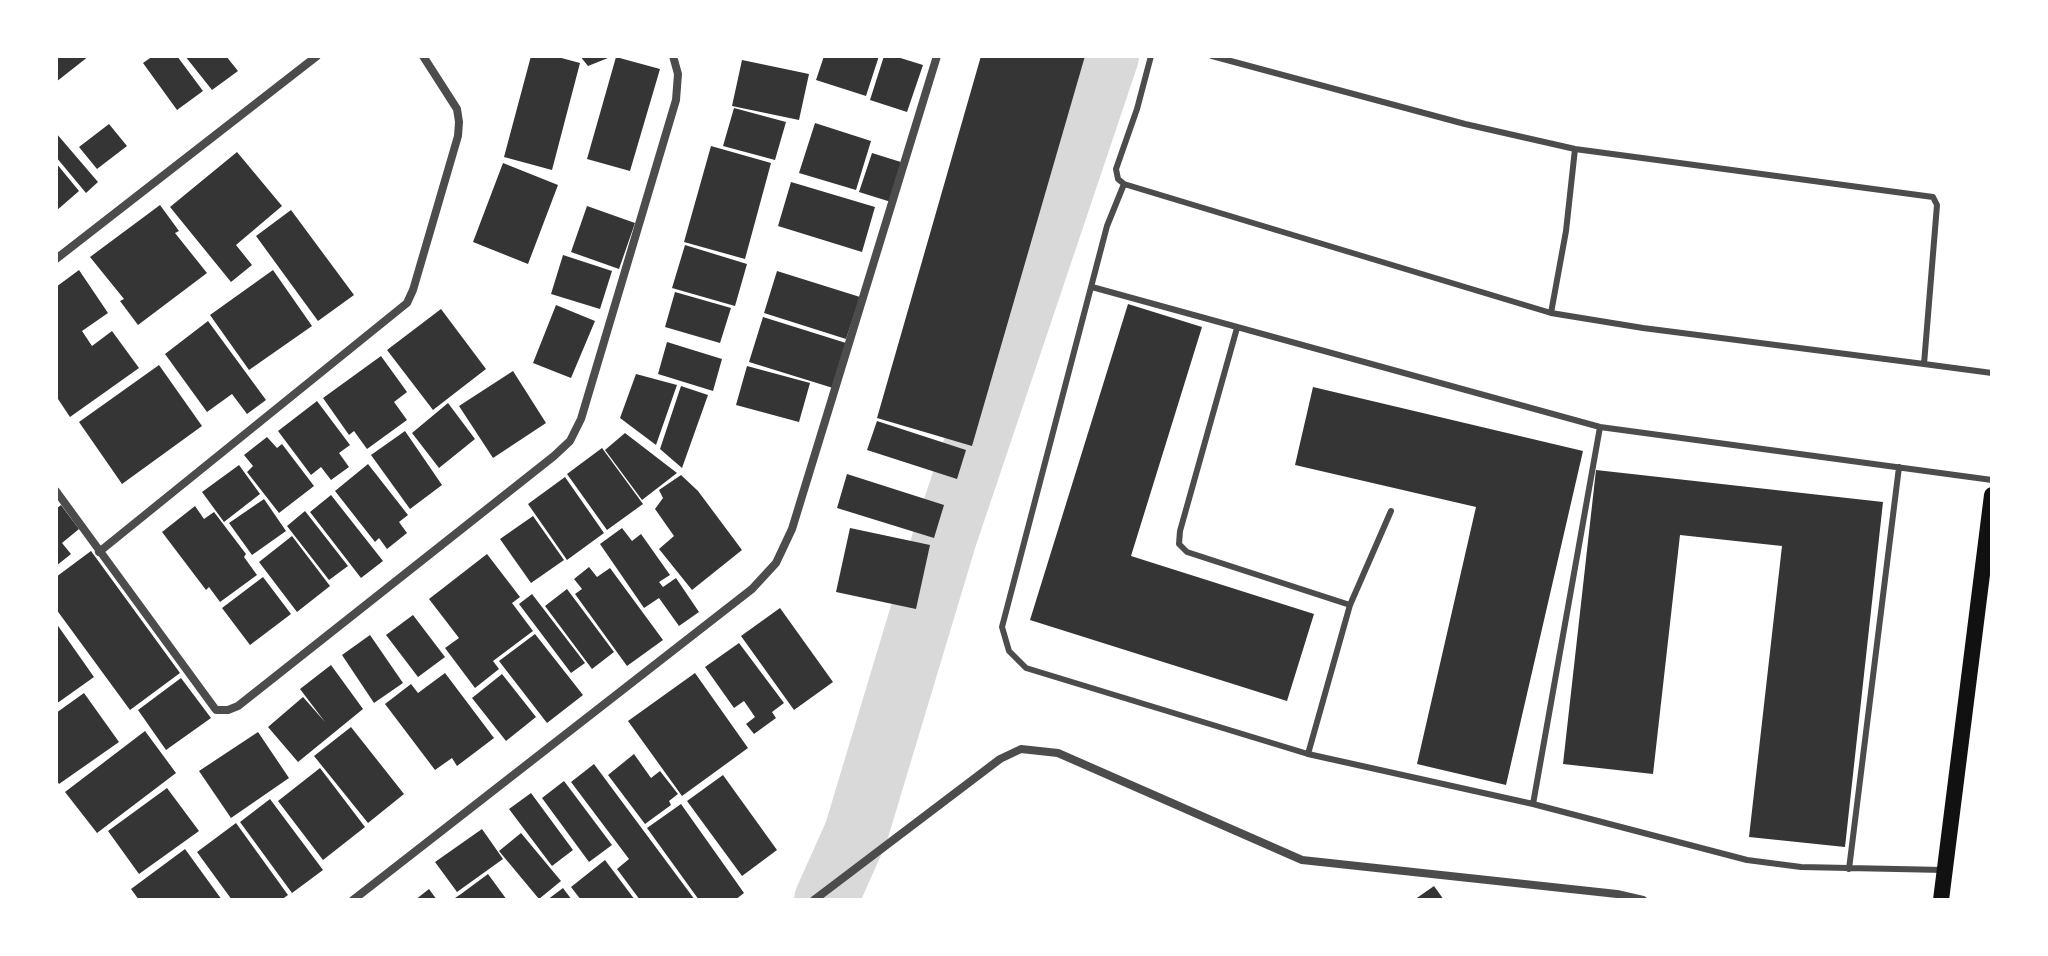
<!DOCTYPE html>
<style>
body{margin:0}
#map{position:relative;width:2048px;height:956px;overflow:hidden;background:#fff;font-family:"Public Sans",sans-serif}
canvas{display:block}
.frame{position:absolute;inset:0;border:58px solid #fff;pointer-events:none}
</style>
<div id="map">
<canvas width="2048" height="956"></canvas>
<div class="frame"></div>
</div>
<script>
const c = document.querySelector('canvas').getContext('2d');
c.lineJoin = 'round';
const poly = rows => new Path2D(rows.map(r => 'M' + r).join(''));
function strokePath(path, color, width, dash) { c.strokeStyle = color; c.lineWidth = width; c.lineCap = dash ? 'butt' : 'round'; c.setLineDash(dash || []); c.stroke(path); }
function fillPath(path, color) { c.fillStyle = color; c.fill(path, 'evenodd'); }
const river = poly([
 [826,900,856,833,945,537,1107,56]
]);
const building = poly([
 [56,56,89,56,56,82],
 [153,56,177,56,203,91,177,110,143,63],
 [185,56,226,56,238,71,212,90],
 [531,56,554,56,580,63,552,170,504,157],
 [580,56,613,56,588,66],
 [824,56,879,56,866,96,816,80],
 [884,56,894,56,923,65,907,112,870,100],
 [981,56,1085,56,972,446,877,418],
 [616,57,660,69,630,171,587,159],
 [742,60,809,74,799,120,732,106],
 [734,108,786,122,775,160,723,146],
 [815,123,871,141,856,190,799,173],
 [109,124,127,146,97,169,79,147],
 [56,133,98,182,86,193,56,157],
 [711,146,771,163,745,259,684,242],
 [237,152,282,206,236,245,252,265,231,282,170,207],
 [872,153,904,163,891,202,859,192],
 [56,163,79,191,56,211],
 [503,163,558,185,528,264,473,242],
 [791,182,875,207,862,252,778,226],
 [160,205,179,231,175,233,207,273,138,325,120,301,124,299,90,257],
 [587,206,635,223,619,269,571,252],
 [291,210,354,295,318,321,256,236],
 [685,245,747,264,735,306,672,288],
 [563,255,612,271,600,309,551,294],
 [79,270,108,313,82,331,92,346,112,331,139,368,70,417,56,396,56,287],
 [273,270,312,326,249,370,210,315],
 [777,271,860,297,846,339,764,313],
 [675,292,731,308,720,343,665,327],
 [1128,304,1202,327,1131,556,1314,614,1287,701,1030,620],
 [556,305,595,321,571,378,533,363],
 [441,309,486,369,433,410,387,350],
 [763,317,846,343,833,388,749,362],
 [208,321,266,400,247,414,232,394,207,412,165,354],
 [667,342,722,359,713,391,658,374],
 [381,356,407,392,394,402,407,420,367,449,354,431,349,435,323,398],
 [159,365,202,426,122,484,79,422],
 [747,366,810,383,799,422,736,405],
 [513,371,546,423,493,458,459,406],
 [636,374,677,385,656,445,620,418],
 [681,386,708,395,682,468,660,449],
 [1313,387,1583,451,1506,785,1417,764,1476,507,1295,465],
 [317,401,350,445,339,453,349,467,331,480,321,467,311,475,278,431],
 [448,403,475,439,439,468,412,433],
 [877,421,966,450,957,479,867,450],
 [405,431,442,485,410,509,371,455],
 [625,433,677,473,642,500,605,450],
 [267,437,277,448,282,444,314,486,279,513,247,472,253,466,244,455],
 [602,448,643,504,607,530,567,474],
 [368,464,408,515,399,522,407,533,387,549,379,538,375,542,335,491],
 [239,465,260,494,224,522,202,492],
 [1596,470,1883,502,1845,847,1749,837,1782,546,1680,535,1653,774,1563,764],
 [847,474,944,505,934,538,837,508],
 [681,475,698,491,742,550,692,590,659,549,674,536,655,509,663,498,659,490],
 [565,477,604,533,567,560,528,504],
 [331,495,383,561,361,578,310,512],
 [264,499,286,531,252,555,229,523],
 [61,505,79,529,62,543,71,554,56,566,56,509],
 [195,506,204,519,214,512,246,554,244,557,257,575,220,602,209,587,206,590,162,532],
 [305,511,348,566,329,580,287,526],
 [533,516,564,560,531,583,500,539],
 [622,528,632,541,641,534,670,575,659,582,663,587,676,578,699,612,679,626,659,598,644,608,600,544],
 [850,528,930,545,916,609,836,592],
 [292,536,330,586,297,612,259,562],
 [91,551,180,673,130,710,56,609,56,577],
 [487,554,520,597,512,603,533,631,493,661,499,669,475,688,445,648,459,638,429,599],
 [589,567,597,577,610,568,663,640,627,666,575,594,582,589,574,579],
 [263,577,291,614,250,645,222,608],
 [567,589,614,652,592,669,545,606],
 [532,594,585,663,571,673,519,604],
 [780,608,833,682,794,710,741,636],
 [413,615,445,657,418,677,386,635],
 [56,623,94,677,56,704],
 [535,634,583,695,547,723,499,661],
 [370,635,403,683,374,703,342,655],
 [739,643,784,703,772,712,776,718,754,734,746,724,755,717,744,701,734,708,705,667],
 [331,665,363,709,298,762,268,727,303,697,325,722,300,689],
 [445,673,494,738,457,766,452,758,435,770,385,704,411,684,418,693],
 [695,673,748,748,682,796,628,721],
 [502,674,536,717,506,741,472,698],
 [181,678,211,718,166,750,138,710],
 [84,693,119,742,59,784,56,779,56,713],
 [351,727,404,794,368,823,314,756],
 [145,731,176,773,97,833,65,792],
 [258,732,289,778,231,818,199,771],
 [634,754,651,778,660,771,678,794,669,801,671,805,645,824,608,775],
 [594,764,643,830,695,900,640,900,617,869,629,859,571,782],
 [320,768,365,827,323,860,278,801],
 [723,775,777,850,742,876,687,801],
 [564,781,612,845,589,862,542,798],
 [167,788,199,831,139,874,108,831],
 [531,793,573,850,552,866,509,809],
 [270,799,323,870,292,893,240,822],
 [681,804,744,893,735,900,699,900,647,828],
 [236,823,288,895,281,900,232,900,197,852],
 [482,829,503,859,457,892,435,862],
 [521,833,561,881,539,899,499,851],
 [185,849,222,900,139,900,131,889],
 [605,860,635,900,581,900,571,887],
 [488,874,507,900,452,900,461,894],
 [1434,886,1444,900,1414,900],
 [563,888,572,900,547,900],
 [429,889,437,900,415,900]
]);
const service = poly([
 [1151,56,1137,109,1116,169,1118,179,1124,184,1551,313,1643,328,1924,364],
 [1212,56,1465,124,1575,149,1933,197,1937,205,1924,364,1992,373],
 [1124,184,1107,226,1002,627,1009,651,1026,668,1308,754,1533,804,1747,860,1801,867,1944,870],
 [1092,287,1600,427,1992,480],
 [1551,313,1566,231,1575,149],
 [1237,328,1180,531,1179,544,1187,552,1350,605],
 [1308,754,1350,605,1391,511],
 [1533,804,1600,427],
 [1849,869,1899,467]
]);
const minor = poly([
 [56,259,317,56],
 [56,491,216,710,228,710,238,706,554,456,570,441,581,419,676,100,678,74,673,56],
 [99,552,407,303,413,290,458,136,459,122,457,109,423,56],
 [353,900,752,589,776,563,792,529,937,56],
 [814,900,1000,759,1021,749,1058,753,1302,860,1617,894,1643,900]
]);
const secondary = poly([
 [1941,900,1992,495]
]);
strokePath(river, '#d9d9d9', 64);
fillPath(building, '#353535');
strokePath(service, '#4c4c4c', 6);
strokePath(minor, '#4c4c4c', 8);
strokePath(secondary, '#111', 16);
</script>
